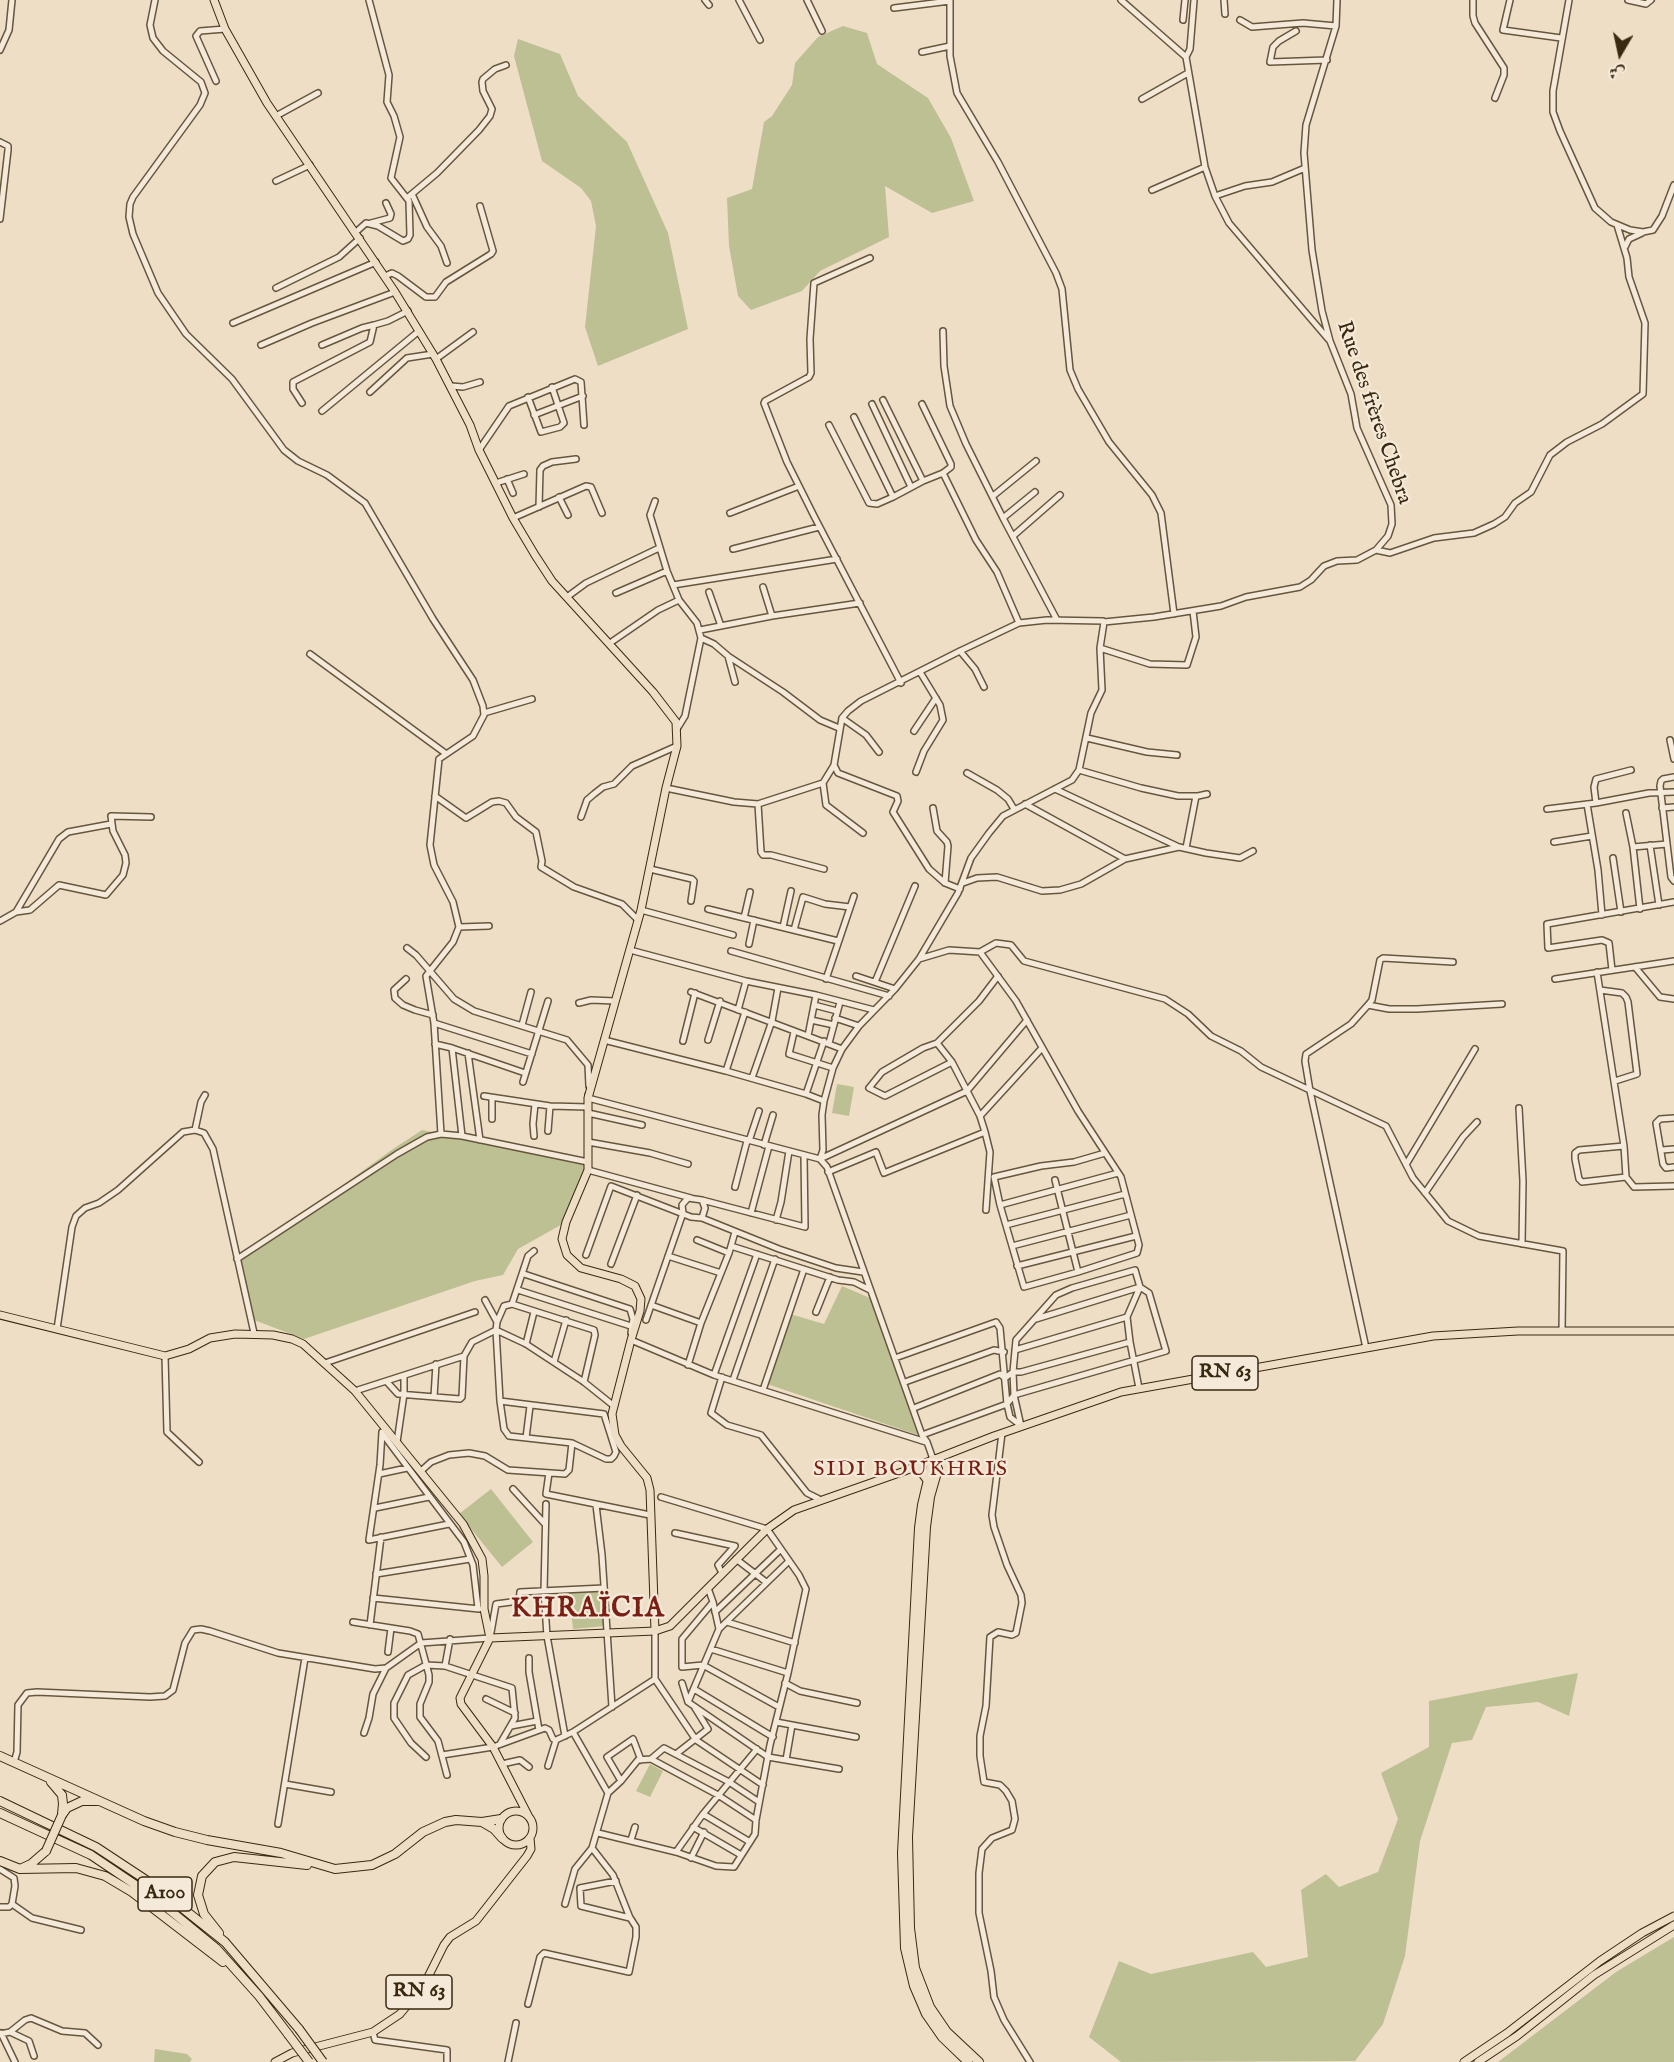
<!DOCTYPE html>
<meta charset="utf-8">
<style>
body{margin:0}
#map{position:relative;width:1674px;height:2062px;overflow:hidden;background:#efdec6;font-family:"IM FELL English",Amiri,serif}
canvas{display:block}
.north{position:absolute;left:1590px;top:24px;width:60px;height:60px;-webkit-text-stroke:4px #f5eada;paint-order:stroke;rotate:189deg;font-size:16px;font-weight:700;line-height:24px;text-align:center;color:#392910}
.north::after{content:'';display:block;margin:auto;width:21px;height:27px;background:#392910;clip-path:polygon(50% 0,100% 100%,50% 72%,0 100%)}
</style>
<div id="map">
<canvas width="1674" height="2062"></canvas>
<div class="north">ش</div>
</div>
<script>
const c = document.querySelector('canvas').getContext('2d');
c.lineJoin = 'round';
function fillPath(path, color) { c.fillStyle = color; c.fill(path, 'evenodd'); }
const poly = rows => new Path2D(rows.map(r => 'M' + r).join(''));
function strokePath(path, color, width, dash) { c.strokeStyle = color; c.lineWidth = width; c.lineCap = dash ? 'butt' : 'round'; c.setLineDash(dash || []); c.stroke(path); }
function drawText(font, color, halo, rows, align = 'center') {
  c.font = font + ' "IM FELL English",serif'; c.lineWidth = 4.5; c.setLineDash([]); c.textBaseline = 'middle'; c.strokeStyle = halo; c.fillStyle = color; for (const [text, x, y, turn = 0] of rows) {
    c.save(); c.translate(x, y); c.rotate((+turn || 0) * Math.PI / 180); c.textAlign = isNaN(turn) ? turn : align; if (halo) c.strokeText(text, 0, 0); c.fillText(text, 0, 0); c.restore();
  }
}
const green = poly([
 [843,26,867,33,877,64,928,98,951,138,974,201,932,213,885,186,889,237,820,271,802,291,751,310,738,296,729,246,727,198,752,189,764,122,772,116,792,85,795,63,818,37],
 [518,39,560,54,578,96,627,142,668,233,688,329,598,366,585,327,596,226,591,201,581,188,542,161,514,56],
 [837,1084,854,1087,849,1116,832,1113],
 [422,1130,588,1162,566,1222,518,1249,503,1275,475,1281,304,1339,254,1320,239,1260,393,1149],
 [842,1286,870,1298,918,1435,764,1383,790,1314,824,1324],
 [491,1489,533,1542,502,1567,459,1514],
 [602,1590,605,1626,573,1629,569,1591],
 [1578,1673,1569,1716,1538,1702,1486,1707,1472,1740,1452,1743,1420,1841,1405,1956,1383,2024,1355,2061,1121,2062,1089,2037,1119,1961,1151,1974,1253,1952,1266,1967,1308,1957,1301,1890,1326,1874,1339,1887,1378,1872,1398,1819,1381,1773,1429,1747,1429,1701],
 [650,1764,663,1771,650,1797,636,1791],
 [1674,1937,1674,2062,1498,2062,1616,1972],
 [155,2049,187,2054,192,2059,190,2062,154,2062]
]);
const minor = poly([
 [155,0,150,25,153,38,163,51,201,82,205,93,200,105,133,197,130,204,129,217,133,234,158,293,186,334,232,379,284,450,298,461,327,475,365,503,433,619,473,680,483,706,484,715,473,736,439,759,430,845,434,865,453,902,459,927,453,942,426,976,434,1023,441,1134],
 [705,0,709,5],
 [739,0,760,40],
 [807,0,822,31],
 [950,0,950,56,957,93,998,162,1056,273,1062,289,1070,370,1078,389,1109,442,1152,495,1161,513,1174,614],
 [1121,0,1186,57,1205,167,1215,196,1229,223,1329,340],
 [1224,0,1225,14],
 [1337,0,1336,26,1306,125,1304,153,1312,250,1322,311,1330,341,1351,394,1357,428,1391,505,1392,524,1388,536,1376,550],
 [1473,0,1473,16,1475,23,1504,68,1504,75,1495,98],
 [1510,0,1503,30,1561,38],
 [1569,0,1553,91,1553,112,1560,131,1595,208,1611,222,1630,230,1643,232,1653,230,1662,216,1674,185],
 [1628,0,1646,4,1651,0],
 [894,8,950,1],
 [1183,20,1185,0],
 [1240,20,1252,27,1303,23,1336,26],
 [1296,31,1279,41,1273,47,1270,62,1327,60],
 [0,50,9,30,12,0],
 [922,52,950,46],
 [1186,57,1190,49,1194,0],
 [216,81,196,36,200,31,225,29],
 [1142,99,1188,73],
 [276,116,318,93],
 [0,142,8,146,8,150,0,219],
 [276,181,310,165],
 [1152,190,1205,167],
 [412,194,427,227,441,246,447,263],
 [1215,196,1245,186,1272,182,1305,168],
 [407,198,437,173,479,130,490,116,492,109,483,91,482,82,483,79,495,69,506,65],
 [371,223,390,218,391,214,386,203],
 [356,232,366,223,378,226,403,241,408,239,410,235,409,201,391,178,400,137,394,116,387,102,389,75,369,0],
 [1625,247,1629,239,1642,233],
 [870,258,814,283,810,339,811,373,809,377,765,401,764,403,787,462,814,516,901,683],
 [385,276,392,273,398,276,426,297,435,297,446,282,491,254,493,251,480,206],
 [276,288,339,257,360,238],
 [233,323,376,262],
 [943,331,944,366,950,406,966,444,1003,518,1057,620],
 [261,345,312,323,395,292],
 [322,345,362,328,374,325],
 [436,359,473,332],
 [451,386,463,387,480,382],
 [370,392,407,358,433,354],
 [528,397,541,432,560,427,564,423,552,387],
 [883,400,923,481],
 [302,403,293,389,293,382,370,342,374,325,388,321,408,311],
 [872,404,911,487],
 [922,404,951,464,951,467,943,473],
 [322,411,419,331],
 [534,415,583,396],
 [854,417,893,497],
 [829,425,869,503,877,504,893,497,923,481,943,473,976,540,997,572,1019,623],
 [479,450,509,406,575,379,581,382,584,425],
 [507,479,513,493],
 [496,483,524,474],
 [993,496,1036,461],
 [559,497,568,515],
 [655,501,650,515,667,571,679,600,697,623,701,638,685,716,677,729],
 [539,507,540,470,543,466,552,462,576,459],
 [730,513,799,486],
 [513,518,586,486,591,487,602,513],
 [1003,518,1035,492],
 [1013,536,1060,495],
 [733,549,819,527],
 [673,585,837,559],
 [763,587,772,616],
 [709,592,721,626],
 [616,593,667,571],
 [567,597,586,583,659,548],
 [700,630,772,616,860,603],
 [701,638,714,644,728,656,783,692,820,720,839,728],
 [610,643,658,610,679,600],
 [1100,648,1150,664,1187,665,1196,637,1193,611],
 [960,651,975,669,984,687],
 [310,654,445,753],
 [728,656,735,682],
 [484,713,532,699],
 [842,718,866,735,879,752],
 [914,731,936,698],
 [1087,738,1147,752,1177,755],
 [1670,740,1674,759],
 [834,765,838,773,897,796,898,801,893,812,929,869,945,883,960,889],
 [1079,770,1141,788,1178,796,1198,796,1207,794],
 [916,772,924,751,943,720,940,705,920,672],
 [967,773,997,790,1008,799,1014,809],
 [1674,777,1663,779,1661,781,1660,786,1671,877,1674,881],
 [823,783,826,805,863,833],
 [666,788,734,802,758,804,823,783,834,765,842,718,848,711,861,701,960,651,1019,623,1047,620,1103,621,1104,622,1154,617,1221,606,1246,597,1300,587,1311,580,1324,566,1337,561,1357,560,1376,550,1390,553,1434,538,1474,533,1494,524,1505,517,1515,503,1531,492,1550,455,1567,442,1602,424,1643,394,1645,323,1629,277,1627,258,1617,225],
 [435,796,466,818,492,802,499,801,506,803,516,817,536,832,542,861,541,867,574,887,622,904,638,920],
 [1596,803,1594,787,1596,779,1631,770],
 [758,804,761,852,763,855,771,855,824,869],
 [1025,804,1125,859],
 [1587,804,1598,870,1602,915],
 [933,808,937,831,947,842,948,846,945,883],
 [1662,808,1674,807],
 [1547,809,1596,803,1649,793,1674,792],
 [1626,813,1633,847],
 [581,817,587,800,594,794,603,787,614,784,632,766,677,746],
 [1554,842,1592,836],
 [1650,845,1659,905],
 [1179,847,1206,853,1240,858,1253,851],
 [1186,848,1196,796],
 [1613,858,1621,912],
 [650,869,692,879,694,881,691,901],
 [963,883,977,878,997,877,1042,891,1060,890,1081,884,1125,859,1179,847,1055,789],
 [708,909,838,941],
 [1640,909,1633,847,1667,844],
 [641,910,733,935],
 [16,912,30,910,59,885,106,895,123,875,126,863,125,855,113,831,111,816,151,817],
 [744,918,750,892],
 [0,921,16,912,59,839,68,832,111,824],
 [459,927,489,926],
 [783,927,791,891],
 [794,930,803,897,825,904,850,907],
 [749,944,754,920],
 [407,948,416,955,454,999,474,1011,567,1040,588,1065,589,1086],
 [630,950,746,981,816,995,874,1010],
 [731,951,889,996],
 [980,952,1016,1001,1078,1111,1121,1177,1139,1245,1137,1253,1078,1272,1055,1180],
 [919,959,949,950,980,952,996,943,1011,945,1024,961,1165,999,1188,1014,1211,1036,1241,1051,1261,1067,1386,1126,1413,1178,1448,1221,1479,1236,1563,1251,1562,1331],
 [1635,967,1660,997,1674,999],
 [1612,970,1609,943,1602,940,1548,948,1547,924,1674,902],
 [1597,972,1624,1146,1626,1177,1634,1187,1674,1186],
 [856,976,895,989],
 [406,979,394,990,395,998,403,1005,415,1010,433,1015],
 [826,979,854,896],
 [1555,979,1674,961],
 [875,982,915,886],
 [1600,990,1622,993,1626,997,1628,1002,1637,1074,1615,1081],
 [691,992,842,1049],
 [579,1003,591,1000,615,1001],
 [814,1005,837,1011],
 [1368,1005,1389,1009,1417,1009,1502,1004],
 [738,1010,746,981],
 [835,1018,859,1026],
 [811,1020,834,1025],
 [434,1023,532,1054],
 [522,1025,531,992],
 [794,1032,789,1054,833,1068],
 [808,1036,816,995],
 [604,1040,726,1071,806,1094,824,1101],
 [708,1040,720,1001],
 [683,1041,695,993],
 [829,1043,840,1002],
 [937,1043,923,1048,882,1072,869,1088,885,1096,952,1062],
 [435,1044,452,1048,525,1073],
 [452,1048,462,1136],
 [468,1053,480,1140],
 [726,1071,745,1012],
 [752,1078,772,1021,778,988],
 [523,1082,548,1001],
 [806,1094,824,1041],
 [588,1095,588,1098,820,1159,967,1091,1027,1020],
 [484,1096,550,1106,588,1107],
 [1519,1108,1523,1181,1522,1244],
 [588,1113,642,1125],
 [980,1116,1042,1048],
 [1674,1118,1660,1119,1656,1123,1663,1164,1666,1168,1674,1167],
 [492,1119,492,1098],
 [195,1130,201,1102,205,1095],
 [548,1131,550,1106],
 [534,1136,533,1124,535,1104],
 [749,1141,759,1111],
 [588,1142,650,1153,688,1164],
 [764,1145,773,1115],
 [1624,1146,1579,1150,1575,1153,1575,1159,1579,1179,1582,1182,1626,1177],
 [1662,1150,1674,1149],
 [1407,1163,1475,1049],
 [588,1170,691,1198],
 [828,1172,876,1152,884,1173,985,1132],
 [735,1187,747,1141],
 [1425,1193,1463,1137,1477,1122],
 [1000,1205,994,1177,1041,1166,1074,1162,1105,1153],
 [986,1210,990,1152,985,1132,980,1116,952,1062,937,1043,979,1001,998,976],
 [751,1213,769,1146],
 [702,1218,705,1208,702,1200,805,1227,804,1155],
 [776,1220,781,1202,789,1151],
 [1006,1225,1125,1194],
 [697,1240,729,1253],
 [731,1246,838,1280,854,1282,870,1290],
 [1012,1246,1131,1215],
 [586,1255,611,1186,691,1217,702,1218,779,1249,836,1268,863,1272],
 [668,1256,721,1273],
 [237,1259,397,1154,427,1137,441,1134,462,1136,588,1162],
 [611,1264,637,1195],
 [1017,1266,1136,1236],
 [1078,1272,1024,1287,1000,1205,1118,1173],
 [524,1274,630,1309,633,1319,631,1333],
 [518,1290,634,1327],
 [485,1300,497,1322],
 [512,1304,528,1256,534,1251],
 [651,1305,701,1323],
 [816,1312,830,1277],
 [1036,1319,1140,1287],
 [646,1320,683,1213,682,1205,688,1198,702,1200],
 [57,1329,72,1227,76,1216,85,1208,99,1203,118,1190,183,1132,195,1130,204,1133,213,1149,254,1333],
 [631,1340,714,1375,926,1442],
 [526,1344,534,1312],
 [1366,1348,1310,1091,1305,1061,1306,1054,1351,1024,1368,1005,1372,1000,1380,960,1383,958,1453,962],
 [1015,1350,1127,1317],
 [165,1356,167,1432,199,1462],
 [895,1358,996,1322,1000,1328,1007,1404,1010,1417,1020,1425],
 [554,1362,566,1320],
 [325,1363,475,1312],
 [688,1365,701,1323,729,1253,735,1232],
 [714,1375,757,1254],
 [722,1377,711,1413,727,1425,761,1435,807,1493,821,1500],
 [733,1380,775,1259],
 [387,1382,398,1394,460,1399,462,1397,464,1356],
 [584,1382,595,1335,594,1330,512,1304,504,1306,497,1322,496,1330,526,1344,584,1382,614,1406],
 [905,1382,994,1350,1004,1352],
 [1139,1388,1130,1342,1127,1317,1140,1287],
 [763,1390,804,1269],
 [355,1391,464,1356,472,1342,496,1330,500,1401,604,1414,616,1452,614,1456,611,1459,606,1459,572,1443,509,1436,504,1429,500,1401],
 [434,1397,436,1364],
 [914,1408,1000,1374,1005,1378,1013,1372,1021,1372,1130,1342],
 [382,1432,380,1465,369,1540,449,1524],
 [382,1433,464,1542,473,1565,478,1608],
 [1002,1433,992,1515,994,1527,1007,1565,1021,1595,1022,1603,1016,1633,1012,1635,998,1632,990,1637,986,1706,980,1736,980,1756,984,1782,1000,1785,1006,1791,1012,1801,1015,1819,1012,1830,992,1838,982,1849,979,1873,979,1913,991,1971,994,1997,1004,2020,1030,2062],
 [922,1435,1007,1404,1014,1395,1166,1351,1149,1293,1140,1287,1135,1270,1072,1288,1056,1295,1016,1340,1013,1372,1014,1395,1021,1426],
 [526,1438,530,1406],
 [397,1442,404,1394,404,1376],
 [933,1459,927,1442,922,1435,827,1167,820,1159,823,1150,822,1115,824,1101,833,1068,842,1049,859,1026,895,989,919,959,958,893,971,858,989,833,1003,816,1072,780,1079,770,1091,713,1102,690,1100,648,1104,622],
 [421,1471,431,1462,449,1455,469,1453,485,1456,508,1470,565,1474,569,1470,572,1443],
 [549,1473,546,1494,650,1515],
 [379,1474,407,1468],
 [513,1489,545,1524],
 [546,1504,544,1591,547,1636,565,1736],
 [596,1505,602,1555,612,1707],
 [375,1508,429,1497],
 [675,1533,735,1546,718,1565,722,1573],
 [736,1559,766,1582],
 [789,1561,719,1629,688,1702,768,1757,839,1769],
 [376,1574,470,1559],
 [708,1588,713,1602,719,1629],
 [373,1598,479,1609],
 [713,1602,682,1639,682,1667,703,1665,779,1707],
 [715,1612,781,1549],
 [353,1622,410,1631,418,1634,429,1675,429,1682,420,1704,420,1717,438,1741,447,1775],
 [727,1622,795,1643],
 [370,1625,381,1537],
 [711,1649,788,1673],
 [388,1652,391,1628],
 [529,1658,529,1672,539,1730],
 [445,1666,450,1639],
 [655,1679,696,1740,763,1785],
 [682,1683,688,1702],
 [785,1683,800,1691,857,1703],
 [694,1689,773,1737],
 [486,1699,515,1713],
 [776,1722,856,1737],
 [511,1726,537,1721],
 [364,1733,369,1718,373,1694,386,1668],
 [676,1754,708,1729,695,1708],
 [442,1755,493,1747,545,1728,549,1730,553,1739,556,1740,573,1732,655,1679,655,1631],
 [426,1757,411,1743,394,1718,394,1703,408,1675,426,1665,445,1666,512,1688,515,1718,500,1744],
 [651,1759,718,1795,756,1820],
 [786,1760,792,1725],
 [14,1762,17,1752,18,1705,27,1693,37,1692,150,1697,165,1696,173,1690,185,1643,193,1630,201,1629,210,1631,278,1653,375,1669,386,1668,421,1643,490,1638,496,1604,519,1601,520,1592,604,1588],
 [502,1764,520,1760,529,1767],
 [548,1766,556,1740],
 [621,1781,607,1757,633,1739,641,1760],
 [285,1784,331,1792],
 [608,1793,621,1781,638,1760,651,1759,664,1748,729,1782,759,1802],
 [703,1814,750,1842],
 [278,1824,305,1658],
 [693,1827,741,1855],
 [598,1833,676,1852,716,1866,734,1867,755,1834,756,1820,770,1745,788,1673,806,1589,799,1575,767,1529,661,1497],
 [631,1840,635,1827],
 [592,1848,613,1875,630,1918],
 [676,1852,703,1814,757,1749],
 [691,1858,704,1832],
 [0,1869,14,1878,15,1886,12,1904,9,1907,0,1907],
 [616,1881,580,1888,581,1906,630,1918],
 [12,1904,32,1918,81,1930],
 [565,1904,575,1869,592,1848,608,1793,573,1732],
 [528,2004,540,1957,544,1953,629,1972,636,1937,636,1927,629,1916],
 [10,2032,29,2041,34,2056],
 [373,2032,375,2040,447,2050,447,2062],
 [1,2033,15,2062],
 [0,2034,10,2032,25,2020,31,2018,62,2031,85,2033,98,2045],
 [508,2062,516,2023]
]);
const major = poly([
 [214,0,225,29,267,103,395,292,436,359,470,425,479,450,513,518,535,555,552,581,653,692,676,722,677,746,666,788,641,910,588,1098,588,1170,566,1222,562,1239,567,1255,581,1268,621,1279,635,1286,641,1299,640,1311,631,1340,612,1414,615,1435,621,1446,647,1478,650,1490,655,1631],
 [0,1315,165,1356,189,1349,210,1338,235,1334,273,1335,292,1339,303,1344,355,1391,463,1524,482,1559,484,1576,484,1609,490,1638],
 '499 1828a17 17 0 1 1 34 0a17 17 0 1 1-34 0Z',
 [529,1817,493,1747,461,1704,460,1698,490,1638,655,1631,670,1626,767,1529,794,1510,902,1472,994,1436,1121,1392,1433,1336,1518,1331,1674,1331],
 [275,2062,292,2053,373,2032,400,2014,424,1985,444,1945,450,1937,476,1921,527,1856,531,1849,530,1838],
 [1464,2062,1507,2033,1600,1961,1642,1933,1674,1916],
 [1478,2062,1517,2036,1594,1975,1674,1925]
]);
const highway = poly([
 [933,1459,938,1469,930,1497,926,1527,908,1837,910,1928,915,1968,930,2007,947,2032,979,2062],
 [933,1459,922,1505,919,1528,902,1853,905,1948,914,1986,926,2014,942,2037,968,2062],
 [913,1468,923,1474,928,1481],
 [0,1756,144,1821,175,1832,207,1840,281,1853,335,1869,372,1865,395,1854,423,1832,445,1822,456,1820,482,1822,494,1829,502,1838],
 [51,1782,62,1795,63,1804,62,1814],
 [0,1801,96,1847,146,1880,176,1903,225,1942,299,2029],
 [0,1813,91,1855,155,1898,216,1948,259,1996,288,2034],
 [62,1815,67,1808,82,1801,97,1801],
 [482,1822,501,1819],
 [0,1861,20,1869,31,1864,46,1851],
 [20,1869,76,1868,105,1876,132,1892,223,1962],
 [219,1933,204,1914,198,1895,202,1876,215,1862,234,1857,307,1865]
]);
const highwayBridge = poly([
 [46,1851,62,1815],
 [299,2029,323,2062],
 [288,2034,309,2062]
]);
const shields = [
 [1225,1373,66],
 [165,1894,54],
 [419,1992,66]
];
const shieldNames = [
 ["RN 63",1225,1373],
 ["A100",165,1894],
 ["RN 63",419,1992]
];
const streetNames = [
 ["Rue des frères Chebra",1373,413,71]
];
const neighbourhoodNames = [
 ["SIDI BOUKHRIS",911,1470]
];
const districtNames = [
 ["KHRAÏCIA",588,1610]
];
fillPath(green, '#bcc093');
strokePath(minor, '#66563e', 8);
strokePath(major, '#392910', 9);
strokePath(highway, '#392910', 10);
strokePath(minor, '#f5eada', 5);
strokePath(major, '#efdec6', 7);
strokePath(highway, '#efdec6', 8);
strokePath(highwayBridge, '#392910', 10, []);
strokePath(highwayBridge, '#efdec6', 8);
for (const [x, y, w] of shields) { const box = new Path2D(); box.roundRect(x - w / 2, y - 17, w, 34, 4.5); c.fillStyle = '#f5eada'; c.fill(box); strokePath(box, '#392910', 1.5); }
drawText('bold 20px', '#392910', null, shieldNames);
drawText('21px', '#392910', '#f5eada', streetNames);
c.letterSpacing = '1.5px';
drawText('22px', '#7a1f14', '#f5eada', neighbourhoodNames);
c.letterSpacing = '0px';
c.letterSpacing = '1.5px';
drawText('bold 27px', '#7a1f14', '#f5eada', districtNames);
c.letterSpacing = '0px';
</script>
